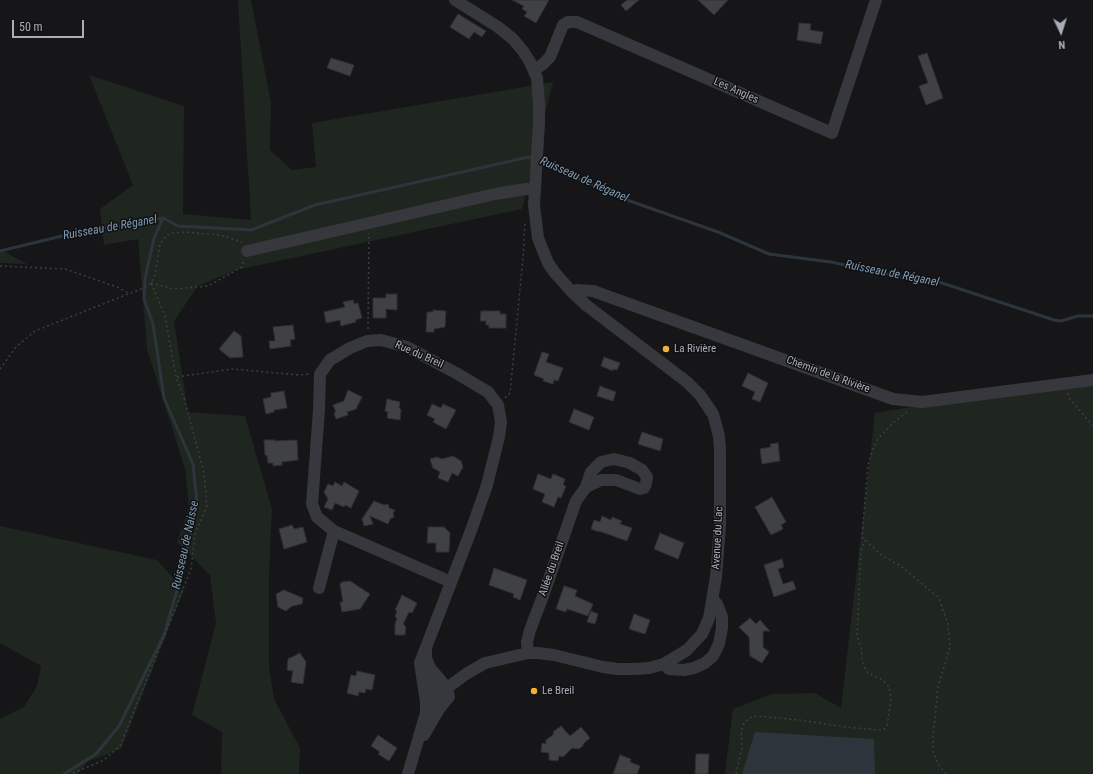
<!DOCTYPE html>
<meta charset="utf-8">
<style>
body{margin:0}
#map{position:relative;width:1093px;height:774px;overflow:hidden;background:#161618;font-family:"Roboto Condensed",sans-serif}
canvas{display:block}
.north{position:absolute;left:1041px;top:12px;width:40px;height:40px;-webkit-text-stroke:3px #111113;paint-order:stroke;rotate:176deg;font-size:11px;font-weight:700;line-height:16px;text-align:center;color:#a8adb8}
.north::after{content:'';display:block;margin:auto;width:14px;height:18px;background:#a8adb8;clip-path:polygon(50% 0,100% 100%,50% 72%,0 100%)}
.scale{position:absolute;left:12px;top:20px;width:72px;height:18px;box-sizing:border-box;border:2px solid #a8adb8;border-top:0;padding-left:5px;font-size:12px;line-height:14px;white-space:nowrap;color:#a8adb8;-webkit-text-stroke:3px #111113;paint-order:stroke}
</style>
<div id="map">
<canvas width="1093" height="774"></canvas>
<div class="north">N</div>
<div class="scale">50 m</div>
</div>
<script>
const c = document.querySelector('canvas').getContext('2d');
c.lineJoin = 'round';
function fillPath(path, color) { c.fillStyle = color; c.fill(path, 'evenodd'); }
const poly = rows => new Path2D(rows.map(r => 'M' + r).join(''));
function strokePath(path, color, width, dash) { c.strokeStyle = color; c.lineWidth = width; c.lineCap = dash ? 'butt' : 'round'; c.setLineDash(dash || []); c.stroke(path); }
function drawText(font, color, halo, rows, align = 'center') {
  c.font = font + ' "Roboto Condensed",sans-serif'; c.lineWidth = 3; c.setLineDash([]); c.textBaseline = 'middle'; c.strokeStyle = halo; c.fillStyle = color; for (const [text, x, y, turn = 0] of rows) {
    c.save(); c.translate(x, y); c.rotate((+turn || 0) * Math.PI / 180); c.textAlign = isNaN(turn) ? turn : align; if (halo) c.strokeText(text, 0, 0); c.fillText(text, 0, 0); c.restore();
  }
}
const green = poly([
 [238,0,251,0,271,103,270,150,292,170,316,167,312,123,553,82,522,209,236,270,198,286,174,321,188,412,245,416,272,509,269,574,269,667,274,699,300,748,299,774,221,774,222,732,192,715,216,623,210,575,177,542,189,507,185,469,147,349,138,239,104,245,100,209,133,185,89,75,184,106,183,214,251,220],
 [0,249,27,264,0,263],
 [1090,378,1093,385,1093,774,725,774,733,709,772,694,815,693,841,708,875,413],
 [0,526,157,560,184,590,121,749,87,762,78,774,0,774,0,719,24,707,37,686,41,666,0,643]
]);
const water = poly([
 [755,732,874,739,875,774,742,774]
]);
const stream = poly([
 [539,161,624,199,718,232,769,254,831,262,911,279,939,282,1054,320,1061,321,1078,316,1093,316],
 [0,251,99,227,120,226,163,218,178,226,251,230,315,205,529,157,534,159],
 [64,774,96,754,119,726,164,635,184,566,197,503,193,464,164,398,153,324,144,299,145,279,154,238,163,218]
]);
const building = poly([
 [512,0,549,0,536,23,524,16,527,12,522,9,524,6,512,0],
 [627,0,639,0,626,11,621,5,627,0],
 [698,0,728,0,714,15,698,0],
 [458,14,486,31,482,37,474,32,469,39,450,27,458,14],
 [799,23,811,24,810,30,823,32,821,44,797,40,799,23],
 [927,53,943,98,926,105,919,86,928,83,918,56,927,53],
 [331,58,354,65,350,76,327,68,331,58],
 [386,294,397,294,397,310,386,309,386,318,373,318,373,298,386,298,386,294],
 [353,300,354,304,358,303,362,318,355,320,356,322,341,326,340,320,326,323,324,312,345,307,343,302,353,300],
 [433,310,446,311,445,327,434,329,434,332,426,332,427,312,433,312,433,310],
 [481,311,500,311,500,314,506,314,506,328,489,328,489,325,486,325,486,321,480,321,481,311],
 [293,325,295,339,290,340,291,346,270,349,269,341,275,341,273,327,293,325],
 [234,331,241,336,243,357,230,358,219,349,234,331],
 [542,352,549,354,546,362,563,368,558,381,554,380,553,384,543,381,544,379,534,375,542,352],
 [604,357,620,363,617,370,613,369,613,371,601,366,604,357],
 [748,373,768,383,760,402,752,399,755,392,742,386,748,373],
 [600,386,616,392,613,401,597,396,600,386],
 [348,390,362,397,356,409,347,412,348,415,336,419,334,413,336,412,333,405,344,401,348,390],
 [284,391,287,408,274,410,274,412,266,414,263,399,271,397,271,393,284,391],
 [387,399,400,402,399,408,401,410,400,420,387,418,388,412,385,411,387,399],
 [432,404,441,408,443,404,456,410,446,429,433,422,435,419,427,415,432,404],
 [574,409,594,417,589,430,569,422,574,409],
 [642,432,663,439,660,451,638,444,642,432],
 [264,440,275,440,275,441,297,440,298,460,282,462,282,465,273,466,273,463,268,463,267,455,265,455,264,440],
 [778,443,780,461,762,464,760,449,771,447,770,444,778,443],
 [453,456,461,461,463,467,458,476,452,473,448,482,438,478,440,472,433,468,430,459,437,457,442,459,453,456],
 [538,474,551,479,553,474,565,479,563,485,566,486,561,498,558,497,554,507,542,502,545,494,533,489,538,474],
 [335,482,342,486,344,482,359,491,351,508,345,505,344,507,335,503,332,510,324,507,328,499,324,492,328,484,333,486,335,482],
 [772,497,786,522,781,525,783,529,771,535,755,507,772,497],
 [374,501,384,505,388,504,389,508,395,510,393,513,394,517,390,519,388,524,370,516,373,524,364,526,362,519,374,501],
 [602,516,611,520,612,517,622,521,620,524,632,528,627,541,599,531,599,532,591,529,594,520,600,522,602,516],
 [292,525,294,529,303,527,307,542,284,549,279,529,292,525],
 [428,527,444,527,450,533,449,552,436,552,436,543,427,543,428,527],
 [660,533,684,543,678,559,654,549,660,533],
 [782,559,784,567,778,569,783,584,793,581,796,589,774,597,764,565,782,559],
 [494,568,527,580,520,600,513,597,514,594,489,585,494,568],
 [350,581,370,594,360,609,342,612,340,602,343,602,340,584,342,582,350,581],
 [564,586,577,590,575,596,593,604,588,616,567,609,566,612,556,609,564,586],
 [284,590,303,598,302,604,292,606,286,611,278,607,276,594,284,590],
 [402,595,417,603,412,613,409,612,403,624,406,627,405,635,395,635,395,624,397,618,395,617,397,611,395,610,402,595],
 [591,611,598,614,595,624,587,622,591,611],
 [634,614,650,620,645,634,629,629,634,614],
 [750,618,756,624,760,620,770,631,763,631,763,647,769,652,762,663,750,656,749,637,739,627,750,618],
 [300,653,306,662,303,684,291,682,293,671,287,670,288,659,300,653],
 [357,671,375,675,372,690,366,689,365,693,359,692,358,696,347,693,351,675,356,676,357,671],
 [561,726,570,736,581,727,590,738,583,744,583,746,579,749,572,748,563,757,559,756,558,761,549,760,549,753,541,752,542,743,546,744,546,740,554,734,553,732,561,726],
 [378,735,397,748,389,761,378,754,380,752,371,746,378,735],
 [696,754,709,754,708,774,695,774,696,754],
 [620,755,631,759,630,762,640,766,637,774,613,774,620,755]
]);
const path = poly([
 [0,266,65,269,117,287,130,294],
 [151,283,174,289,208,286,242,267,244,260],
 [368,329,369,233],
 [0,369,16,347,35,331,146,287,151,283,155,275,160,244,166,236,172,233,185,232,220,235,240,241,241,243],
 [177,377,232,369,299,375,310,374],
 [1068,393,1070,399,1093,426],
 [505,398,510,393,523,258,525,223],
 [907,412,894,422,878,439,874,446,868,465,862,537,880,554,902,567,939,598,948,624,950,647,938,687,933,737,933,752,938,764,946,774],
 [73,773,104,760,120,746,191,569,195,534,207,506,204,473,184,398,176,377,165,316,151,283],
 [736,774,742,748,741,731,744,723,749,718,757,716,799,720,845,727,880,730,884,729,887,726,891,700,889,687,887,684,881,679,868,673,863,665,861,648,857,636,861,550,865,540]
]);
const minor = poly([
 [534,70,543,64,550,57,563,25,568,22,577,22,832,133,876,0],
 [247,251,495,194,526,189,534,190],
 [572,292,577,290,593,291,893,399,922,402,1093,380],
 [319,588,334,531],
 [528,653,527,642,530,630,543,596,576,501,586,487,601,480,616,480,640,489,644,488,646,484,647,477,642,470,630,463,614,459,601,462,591,472,586,487],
 [664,664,669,669,684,670,694,668,705,663,713,656,719,644,722,628,722,617,717,604,713,600],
 [422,672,437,695,449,697,447,688,430,668,426,658,426,651],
 [426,713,426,702,420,663,472,528,487,485,499,437,501,422,498,405,488,392,456,373,407,347,381,340,367,341,350,348,330,360,320,374,319,410,312,504,317,517,334,531,451,582],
 [424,735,439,709,448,698],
 [408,774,426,713,447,688,466,674,485,663,528,653,538,653,554,655,603,667,617,669,636,669,649,668,664,664,687,650,702,634,709,618,716,577,720,525,720,450,719,436,713,414,700,395,687,382,586,305,572,292,555,273,548,263,538,238,534,205,539,123,539,104,537,78,530,62,523,51,513,39,498,27,455,0]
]);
const markers = [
 [666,349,4,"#f2b134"],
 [534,691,4,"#f2b134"]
];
const streetNames = [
 ["Les Angles",736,91,24],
 ["Rue du Breil",419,355,24],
 ["Chemin de la Rivière",828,375,20],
 ["Avenue du Lac",718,538,-87],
 ["Allée du Breil",552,569,-71]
];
const poiNames = [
 ["La Rivière",674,349],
 ["Le Breil",542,691]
];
const waterNames = [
 ["Ruisseau de Réganel",584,180,24],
 ["Ruisseau de Réganel",110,228,-10],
 ["Ruisseau de Réganel",892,274,11],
 ["Ruisseau de Naisse",186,545,-78]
];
fillPath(green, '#1e261f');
fillPath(water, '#2c353c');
strokePath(stream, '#2c353c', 3);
fillPath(building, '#404145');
strokePath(building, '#303034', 1);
strokePath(path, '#3d3f44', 1.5, [2, 3]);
strokePath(minor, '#37383d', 12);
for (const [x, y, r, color] of markers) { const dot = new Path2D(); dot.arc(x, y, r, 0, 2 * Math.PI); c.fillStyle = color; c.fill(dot); strokePath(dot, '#111113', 1.5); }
drawText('11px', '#a8adb8', '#111113', streetNames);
drawText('11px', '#a8adb8', '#111113', poiNames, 'left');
drawText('italic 12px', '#7f9bb3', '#111113', waterNames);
</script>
